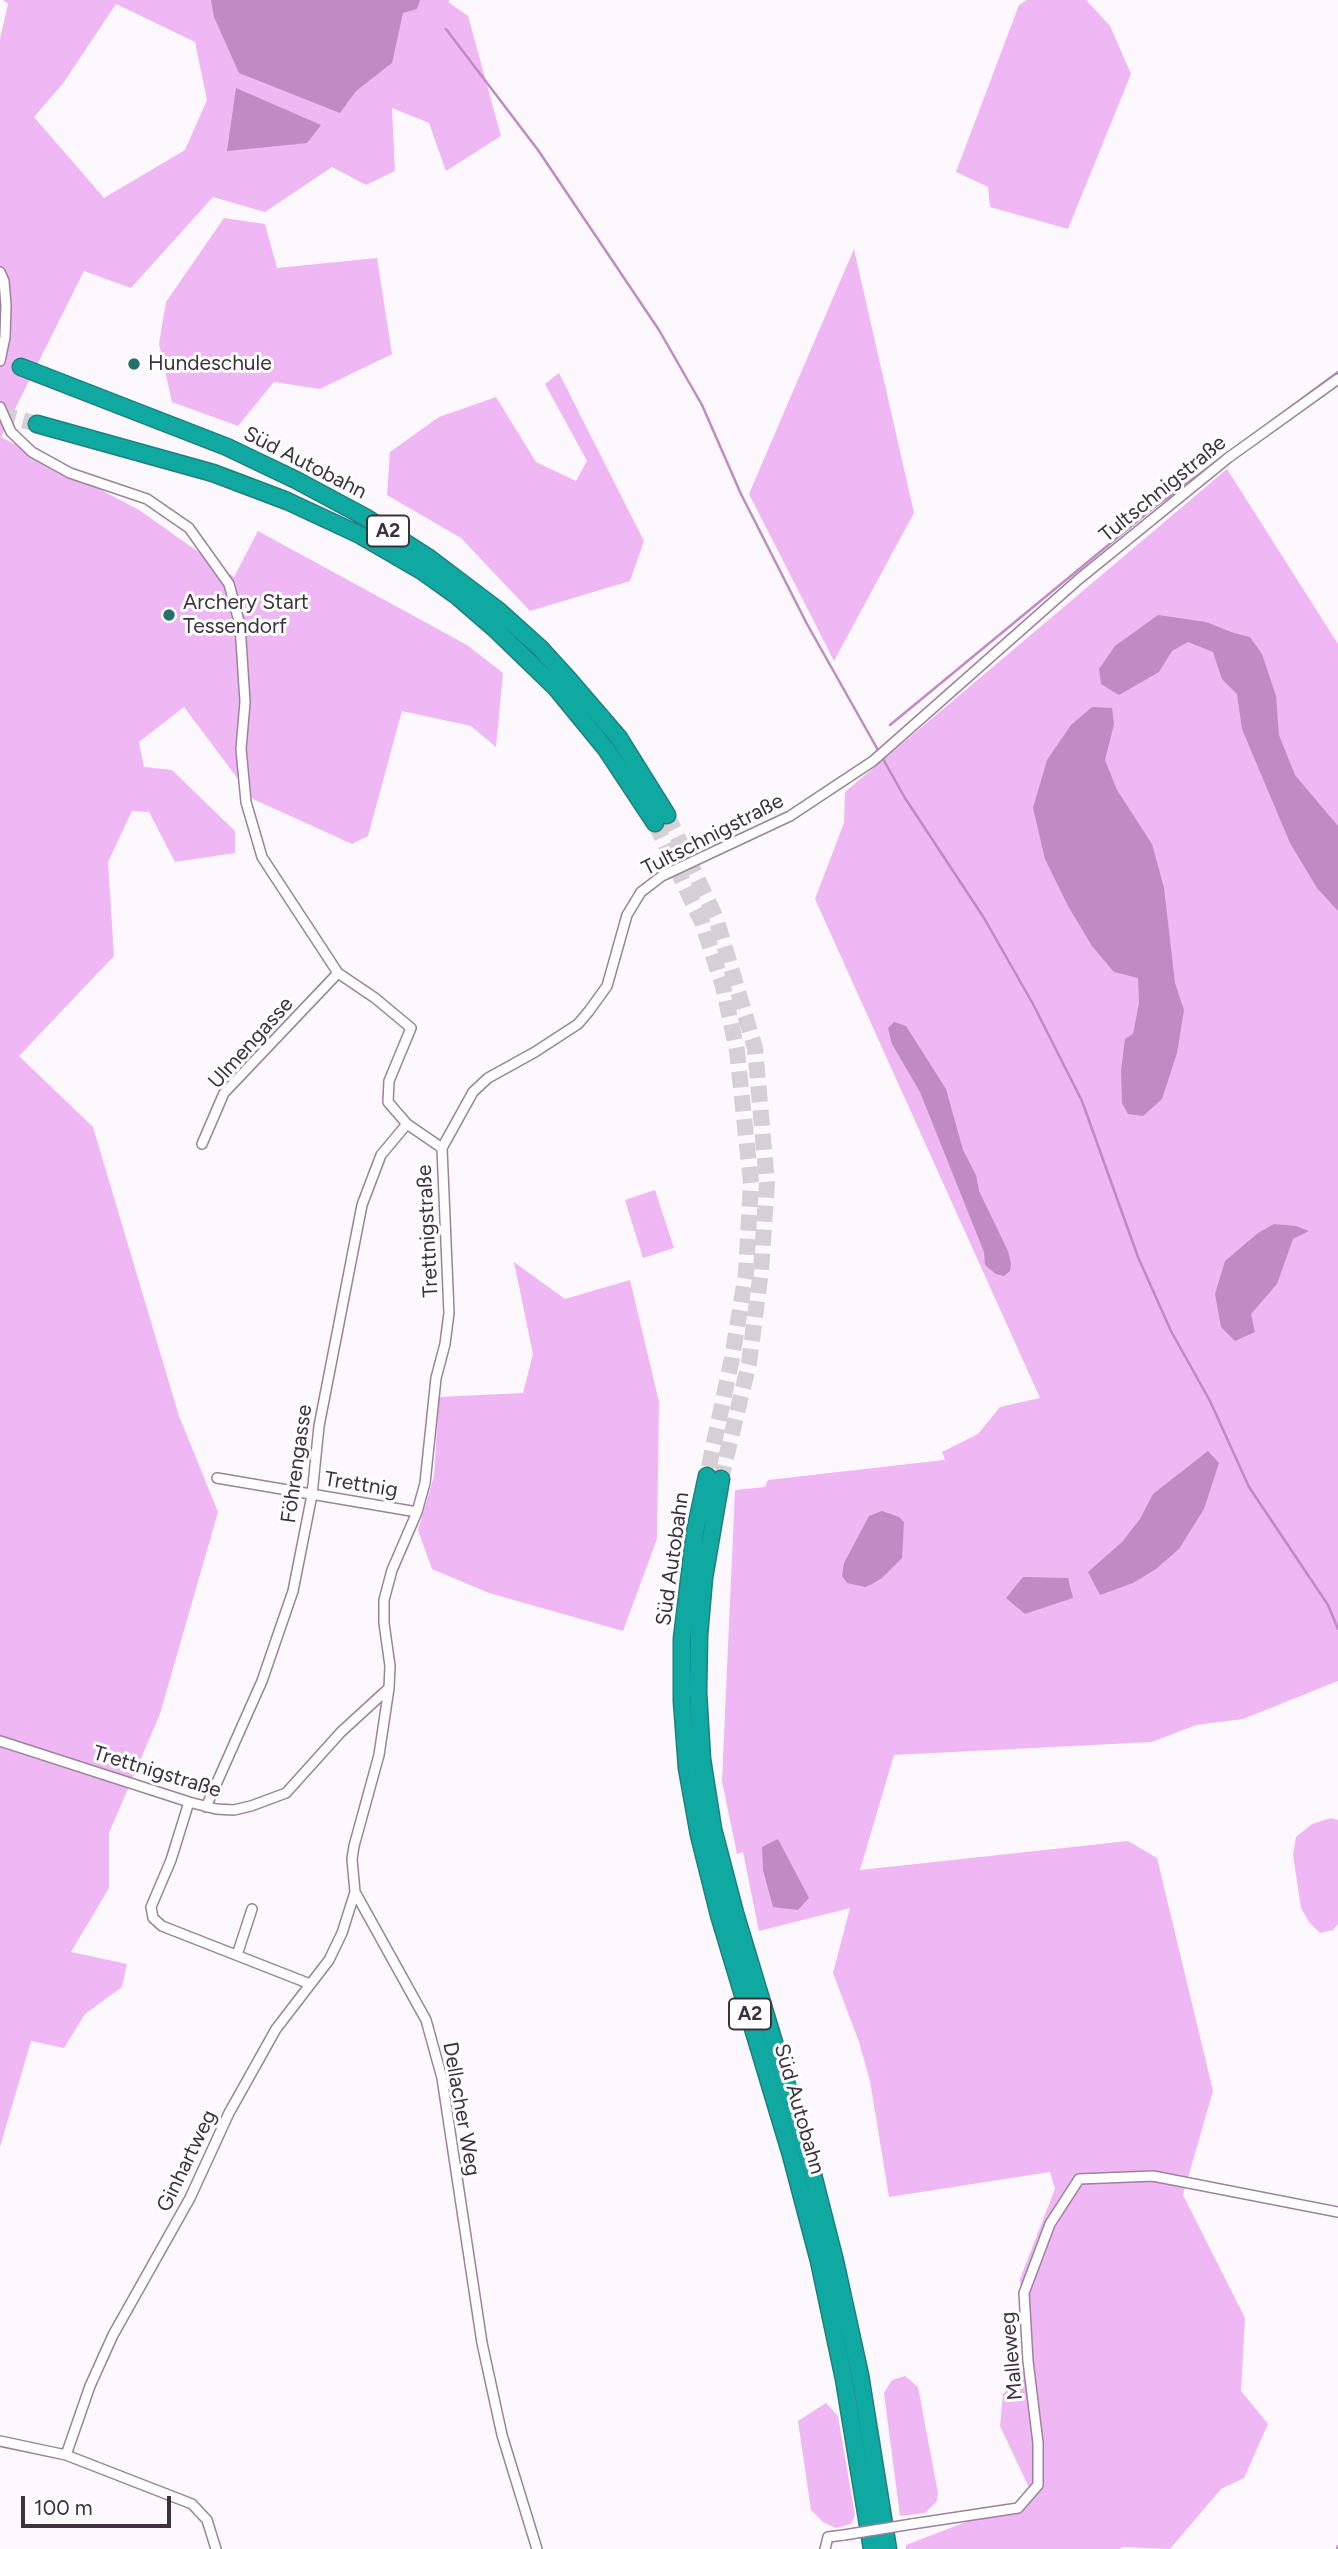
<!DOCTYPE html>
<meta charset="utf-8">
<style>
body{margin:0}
#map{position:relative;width:1338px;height:2549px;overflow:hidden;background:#fdf8fd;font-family:Figtree,sans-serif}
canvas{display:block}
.scale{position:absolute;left:21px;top:2496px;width:150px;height:32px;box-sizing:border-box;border:4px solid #3c313c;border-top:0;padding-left:9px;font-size:21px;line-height:24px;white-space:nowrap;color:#3c313c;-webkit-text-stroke:5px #fff;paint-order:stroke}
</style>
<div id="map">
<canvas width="1338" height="2549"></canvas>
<div class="scale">100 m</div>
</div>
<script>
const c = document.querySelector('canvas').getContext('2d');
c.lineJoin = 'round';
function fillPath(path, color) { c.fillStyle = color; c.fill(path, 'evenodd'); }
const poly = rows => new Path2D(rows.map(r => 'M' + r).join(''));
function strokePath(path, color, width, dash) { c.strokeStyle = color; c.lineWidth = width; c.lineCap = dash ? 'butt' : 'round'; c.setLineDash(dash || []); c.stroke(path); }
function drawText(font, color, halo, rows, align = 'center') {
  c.font = font + ' Figtree,sans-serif'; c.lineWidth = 6; c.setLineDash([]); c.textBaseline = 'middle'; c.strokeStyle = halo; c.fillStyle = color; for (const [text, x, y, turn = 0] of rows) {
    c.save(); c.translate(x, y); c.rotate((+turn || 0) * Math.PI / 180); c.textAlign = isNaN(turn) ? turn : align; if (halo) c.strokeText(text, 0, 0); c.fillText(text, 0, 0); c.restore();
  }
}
const green = poly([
 [3,0,450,0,448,2,468,16,501,136,446,171,429,123,392,108,395,171,366,185,332,167,265,212,213,197,131,288,84,271,1,437,139,510,234,577,258,531,467,645,503,673,496,747,471,726,402,711,368,836,352,844,253,799,184,707,139,742,144,767,172,770,235,831,235,853,175,862,149,812,132,811,108,862,114,956,19,1056,93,1127,179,1416,218,1512,160,1714,109,1833,109,1888,71,1952,127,1964,122,1987,85,2014,64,2048,31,2041,0,2147,0,39,8,4],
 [116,4,195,42,207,100,185,150,104,198,34,117,64,82],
 [1027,0,1086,0,1110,26,1131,74,1068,229,990,207,988,187,956,172,1019,5],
 [224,218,265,224,277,268,377,258,392,354,320,389,274,382,238,426,172,402,159,344,166,302],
 [854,249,914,513,834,661,749,494],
 [559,373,644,541,630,581,530,611,461,538,387,495,390,452,439,417,496,397,536,462,576,481,587,461,545,384],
 [1227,469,1338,644,1338,1681,1243,1719,1196,1725,1152,1742,894,1755,860,1870,1128,1841,1157,1858,1213,2091,1183,2195,1245,2318,1241,2391,1268,2424,1244,2478,1221,2489,1170,2549,1122,2547,1120,2549,906,2549,906,2545,1033,2496,1000,2426,1003,2394,1024,2371,1020,2279,1055,2189,1050,2172,889,2197,870,2081,859,2042,833,1973,850,1908,759,1931,743,1852,737,1854,722,1781,735,1490,765,1487,768,1480,944,1460,945,1459,942,1452,978,1434,1000,1407,1040,1398,815,899,844,823,845,792],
 [655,1190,674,1248,643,1258,625,1200],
 [514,1262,565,1299,630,1280,659,1402,657,1539,623,1631,489,1593,432,1569,418,1530,434,1476,439,1397,523,1393,533,1354],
 [1331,1818,1338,1820,1338,1924,1333,1930,1320,1933,1309,1922,1301,1908,1293,1855,1296,1837,1312,1824],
 [905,2376,918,2387,938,2493,937,2501,925,2513,900,2516,884,2393,892,2380],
 [826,2403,838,2416,855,2515,851,2524,836,2528,823,2522,811,2510,798,2421]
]);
const water = poly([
 [211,0,420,0,417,9,403,13,392,63,356,91,340,113,239,73,214,17],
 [236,88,321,125,307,143,227,151],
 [1158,615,1206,622,1234,633,1250,637,1262,654,1276,696,1279,735,1295,775,1338,826,1338,911,1317,888,1290,843,1242,729,1237,694,1222,679,1213,652,1188,642,1172,651,1159,672,1119,695,1101,684,1099,669,1115,646],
 [1092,707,1112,708,1114,724,1105,760,1117,790,1152,844,1164,888,1175,983,1184,1010,1177,1053,1162,1099,1143,1116,1128,1114,1122,1103,1121,1071,1125,1039,1133,1034,1139,1003,1138,978,1114,972,1092,946,1068,906,1045,859,1033,808,1047,760,1071,725],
 [894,1022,906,1026,946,1089,963,1150,976,1175,979,1191,1008,1251,1011,1264,1010,1271,1004,1276,996,1274,985,1265,984,1252,920,1092,892,1044,888,1028],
 [1274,1224,1296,1226,1309,1231,1293,1239,1277,1284,1251,1314,1255,1332,1235,1341,1221,1327,1215,1294,1225,1261,1258,1233],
 [1208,1451,1219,1463,1204,1509,1179,1549,1156,1569,1133,1583,1100,1595,1088,1572,1122,1542,1140,1519,1153,1494],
 [882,1511,899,1517,904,1522,902,1558,882,1578,872,1584,865,1587,847,1583,842,1576,844,1563,869,1516],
 [1023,1577,1068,1578,1073,1598,1025,1614,1006,1598],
 [778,1839,809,1898,798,1910,773,1907,763,1870,762,1847]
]);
const stream = poly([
 [446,29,538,150,659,330,702,405,741,494,807,624,905,798,984,918,1033,1004,1082,1101,1138,1257,1171,1331,1210,1401,1249,1487,1328,1605,1338,1629],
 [890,725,1152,509,1338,372],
 [1337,2549,1338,2546]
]);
const highwayTunnel = poly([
 [0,414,37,424],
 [667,815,716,918,755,1048,767,1183,761,1271,749,1363,721,1479],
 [655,823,702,922,723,986,737,1051,751,1183,746,1273,732,1358,707,1476]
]);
const street = poly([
 [0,272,4,281,6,305,5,337,0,361],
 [0,407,11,432,32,452,70,473,147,499,189,528,229,584,240,625,245,702,241,749,246,802,262,857,338,973,375,998,411,1028,389,1081,388,1102,407,1124,442,1148],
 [202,1144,224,1093,338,973],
 [442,1148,449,1313,445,1344,436,1378,425,1483,417,1512,392,1570,384,1600,384,1623,390,1666,389,1688,379,1755,354,1846,352,1859,355,1892,426,2020,442,2078,482,2343,502,2435,537,2549],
 [442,1148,473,1092,488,1078,535,1052,578,1024,589,1011,607,986,627,915,641,892,662,876,790,816,873,761,1079,579,1228,458,1338,379],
 [217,1478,417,1512],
 [0,1741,189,1802,216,1809,234,1810,251,1806,286,1793,341,1732,389,1688],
 [189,1802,171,1860,151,1907,153,1918,162,1926,310,1984],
 [206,1807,262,1681,293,1591,312,1495,319,1426,362,1205,381,1155,407,1124],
 [237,1955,252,1909],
 [0,2441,66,2455,192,2504,207,2520,216,2549],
 [66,2455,90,2386,113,2335,190,2198,229,2113,276,2029,329,1960,342,1933,355,1892],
 [912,2524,1018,2508,1038,2485,1038,2443,1028,2361,1024,2293,1050,2224,1079,2179,1153,2176,1338,2212],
 [825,2549,828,2537,844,2535]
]);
const highway = poly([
 [21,367,227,447,296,480,365,517,429,558,499,611,540,648,570,681,619,738,667,815],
 [37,424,213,473,287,501,360,535,422,571,457,596,494,628,556,688,606,749,655,823],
 [707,1476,695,1532,682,1639,682,1701,687,1768,699,1835,719,1915,791,2155,819,2261,844,2379,872,2549],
 [721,1479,704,1578,699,1635,698,1692,702,1759,713,1829,735,1913,808,2155,835,2261,860,2375,888,2549]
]);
const streetBridge = poly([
 [844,2535,912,2524]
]);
const markers = [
 [134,364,7,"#26706b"],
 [169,615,7,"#26706b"]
];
const shields = [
 [388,531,42],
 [750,2014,42]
];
const shieldNames = [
 ["A2",388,531],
 ["A2",750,2014]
];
const poiNames = [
 ["Hundeschule",148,364],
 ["Archery Start",183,603],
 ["Tessendorf",183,627]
];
const streetNames = [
 ["Süd Autobahn",305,463,27],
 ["Tultschnigstraße",1163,489,-39],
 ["Tultschnigstraße",713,835,-27],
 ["Ulmengasse",251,1043,-48],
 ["Trettnigstraße",428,1231,-93],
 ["Föhrengasse",297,1464,-82],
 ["Trettnig",361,1485,9],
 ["Süd Autobahn",673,1559,-82],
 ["Trettnigstraße",157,1772,17],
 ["Dellacher Weg",461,2109,80],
 ["Süd Autobahn",799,2109,74],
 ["Ginhartweg",187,2161,-64],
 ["Malleweg",1012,2356,-95]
];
fillPath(green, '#efb7f3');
fillPath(water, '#c08ac4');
strokePath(stream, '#c08ac4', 2.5);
strokePath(highwayTunnel, '#d6d0d6', 16, [16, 8]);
strokePath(street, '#9c829d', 12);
strokePath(highway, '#1f7f7e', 19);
strokePath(street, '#fff', 9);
strokePath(highway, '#10a9a1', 16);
strokePath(streetBridge, '#9c829d', 12, []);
strokePath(streetBridge, '#fff', 9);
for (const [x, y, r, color] of markers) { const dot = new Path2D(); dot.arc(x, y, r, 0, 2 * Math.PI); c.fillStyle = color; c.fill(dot); strokePath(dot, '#fff', 2.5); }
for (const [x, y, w] of shields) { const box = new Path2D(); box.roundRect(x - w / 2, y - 15.5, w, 31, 5); c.fillStyle = '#fff'; c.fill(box); strokePath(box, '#3c313c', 2); }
drawText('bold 19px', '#3c313c', null, shieldNames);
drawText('21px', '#3c313c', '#fff', poiNames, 'left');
drawText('21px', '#3c313c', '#fff', streetNames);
</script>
